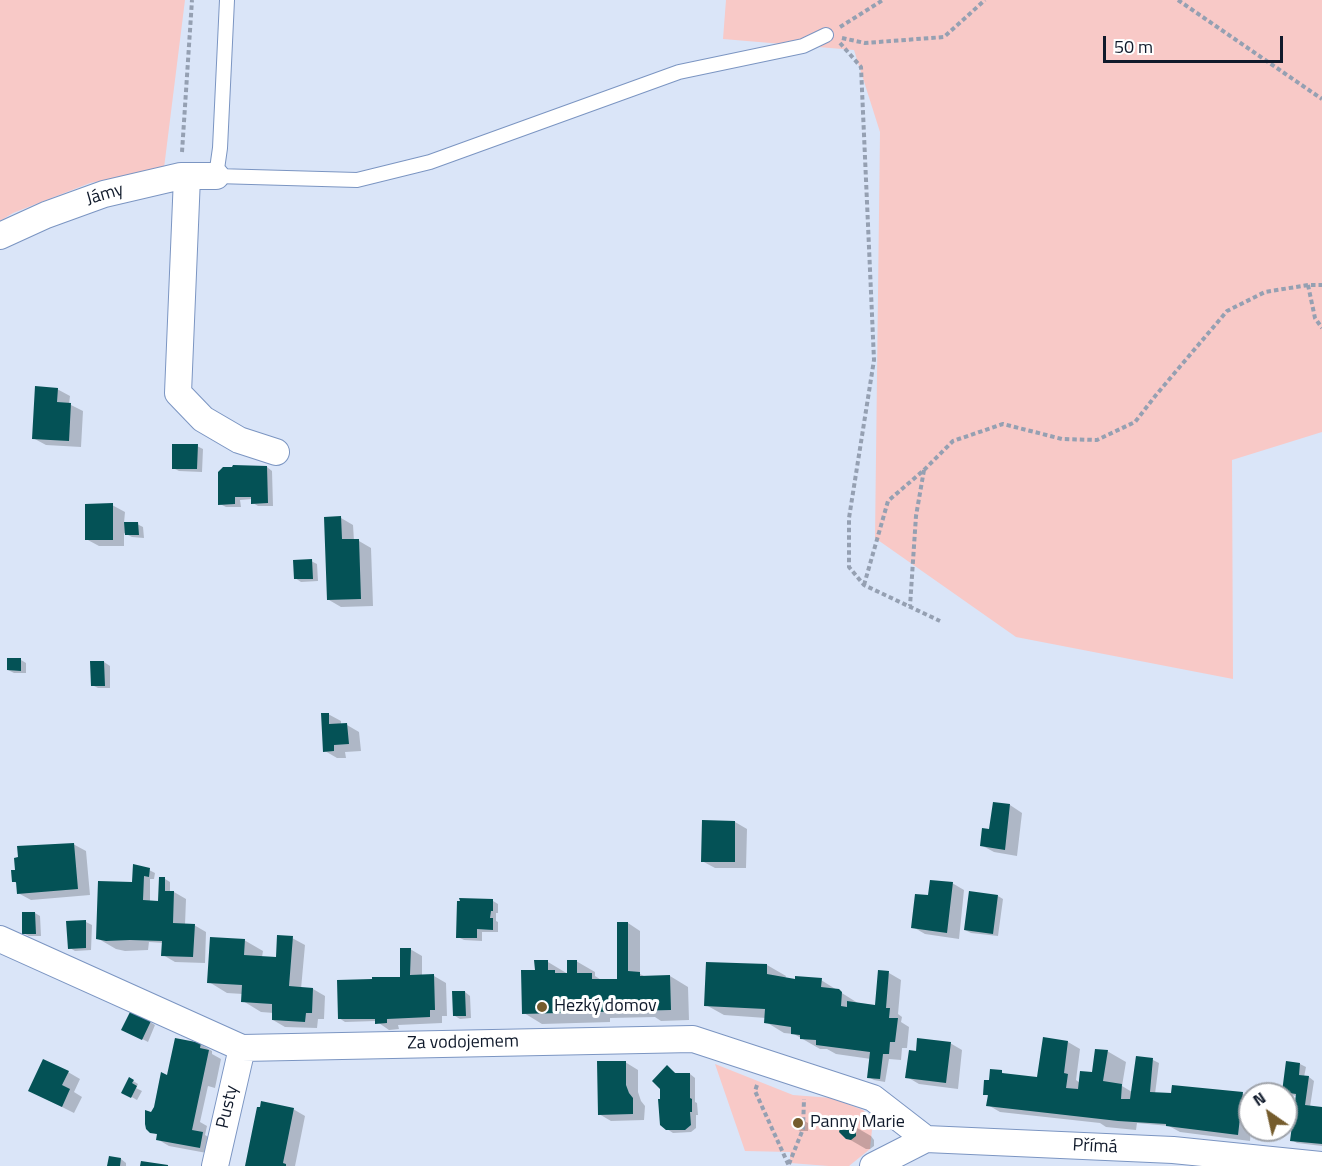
<!DOCTYPE html>
<meta charset="utf-8">
<style>
body{margin:0}
#map{position:relative;width:1322px;height:1166px;overflow:hidden;background:#dae5f8;font-family:"Titillium Web",sans-serif}
canvas{display:block}
.north{position:absolute;left:1238px;top:1082px;width:60px;height:60px;box-sizing:border-box;background:#fff;border:2px solid #9fa3aa;border-radius:50%;rotate:326deg;font-size:16px;font-weight:700;line-height:24px;text-align:center;color:#101a2b}
.north::after{content:'';display:block;margin:auto;width:21px;height:27px;background:#755c2d;clip-path:polygon(50% 0,100% 100%,50% 72%,0 100%)}
.scale{position:absolute;left:1103px;top:36px;width:180px;height:27px;box-sizing:border-box;border:3px solid #101a2b;border-top:0;padding-left:8px;font-size:18px;line-height:21px;white-space:nowrap;color:#101a2b;-webkit-text-stroke:4px #fff;paint-order:stroke}
</style>
<div id="map">
<canvas width="1322" height="1166"></canvas>
<div class="north">N</div>
<div class="scale">50 m</div>
</div>
<script>
const c = document.querySelector('canvas').getContext('2d');
c.lineJoin = 'round';
function fillPath(path, color) { c.fillStyle = color; c.fill(path, 'evenodd'); }
const poly = rows => new Path2D(rows.map(r => 'M' + r).join(''));
function strokePath(path, color, width, dash) { c.strokeStyle = color; c.lineWidth = width; c.lineCap = dash ? 'butt' : 'round'; c.setLineDash(dash || []); c.stroke(path); }
function drawText(font, color, halo, rows, align = 'center') {
  c.font = font + ' "Titillium Web",sans-serif'; c.lineWidth = 6; c.setLineDash([]); c.textBaseline = 'middle'; c.strokeStyle = halo; c.fillStyle = color; for (const [text, x, y, turn = 0] of rows) {
    c.save(); c.translate(x, y); c.rotate((+turn || 0) * Math.PI / 180); c.textAlign = isNaN(turn) ? turn : align; if (halo) c.strokeText(text, 0, 0); c.fillText(text, 0, 0); c.restore();
  }
}
const green = poly([
 [0,0,185,0,164,168,90,183,13,213,0,221],
 [726,0,1322,0,1322,432,1232,460,1233,679,1016,637,875,538,880,132,854,50,723,39],
 [715,1064,793,1095,832,1098,863,1110,873,1120,870,1149,849,1166,829,1166,790,1163,790,1152,745,1151]
]);
const shadow = poly([
 [57,389,70,396,69,404,83,411,81,447,46,445,33,438],
 [197,446,203,449,202,472,179,471,173,468],
 [267,467,272,471,273,506,258,506,253,503,252,499,240,500,241,507,226,507,220,504],
 [112,505,125,512,124,523,137,524,143,527,144,538,132,537,124,533,124,546,99,546,86,539],
 [341,518,353,525,354,541,359,541,371,548,373,606,341,607,329,600],
 [311,561,317,564,318,581,301,582,295,578],
 [21,660,26,663,26,673,14,673,8,670],
 [104,662,110,666,110,688,98,688,92,685],
 [328,714,341,721,341,725,347,725,359,732,361,751,345,752,346,758,337,758,325,751],
 [1010,805,1022,813,1017,856,994,852,981,845],
 [735,822,747,829,746,868,715,868,702,861],
 [73,844,86,851,90,895,31,900,18,893,18,884,13,881,17,871],
 [149,870,155,873,154,879,150,879,150,902,159,902,165,879,170,882,170,892,174,892,186,899,185,925,194,925,206,932,205,963,175,962,163,955,164,943,149,942,148,950,125,951,116,949,97,938,134,884],
 [952,883,964,890,959,939,925,934,913,927,929,896],
 [998,896,1003,899,998,936,971,933,965,930],
 [493,901,498,904,498,913,496,913,496,921,498,922,498,932,482,932,482,941,464,940,458,937],
 [35,913,40,916,41,936,29,936,23,933],
 [68,922,86,922,92,925,91,950,75,951,70,948],
 [619,923,628,923,640,931,640,974,646,977,670,976,688,987,689,1020,661,1021,655,1017,610,1018,610,1022,542,1024,524,1013,536,971,548,962,568,974,576,961,595,972,595,976,603,981,618,980],
 [292,938,305,945,301,989,313,989,325,996,324,1019,318,1019,317,1028,285,1027,273,1020,274,1013,261,1012,243,1001,243,994,227,993,209,982,244,940,263,951,262,957,275,958],
 [410,949,422,956,422,976,434,976,446,983,447,1016,442,1016,442,1023,398,1025,399,1029,389,1030,376,1021,345,1022,339,1018,401,979],
 [708,964,767,965,786,976,785,979,796,980,821,980,861,1005,876,1008,889,973,901,980,898,1014,902,1017,901,1022,909,1027,907,1048,902,1048,901,1060,889,1059,885,1082,874,1080,868,1077,871,1059,836,1054,827,1049,820,1049,794,1034,784,1033,766,1022,766,1018,724,1015,706,1005],
 [465,992,470,996,471,1018,460,1019,455,1016],
 [150,1022,155,1025,148,1042,123,1029],
 [1044,1039,1068,1042,1080,1049,1076,1080,1080,1083,1091,1074,1107,1051,1126,1062,1122,1086,1132,1092,1137,1057,1153,1060,1159,1063,1155,1094,1243,1094,1250,1098,1250,1130,1251,1130,1250,1141,1180,1132,1169,1126,1137,1123,1136,1130,1106,1127,1100,1123,1000,1112,988,1105,989,1096,984,1094,991,1082,1001,1072,1006,1075,1039,1078],
 [950,1043,962,1050,958,1089,919,1084,907,1077],
 [200,1044,212,1051,212,1054,221,1059,215,1088,208,1086,200,1122,207,1126,205,1135,215,1141,212,1154,169,1146,157,1139,158,1135,151,1131,152,1113,168,1077],
 [625,1062,638,1070,638,1092,641,1101,645,1106,644,1120,611,1121,599,1114],
 [1287,1062,1300,1064,1306,1067,1304,1077,1309,1077,1314,1081,1310,1107,1322,1108,1322,1146,1297,1143,1292,1140,1298,1096,1289,1095,1283,1092],
 [667,1067,677,1074,690,1074,695,1078,695,1102,697,1103,698,1115,696,1115,696,1128,691,1132,673,1133,667,1129,662,1100],
 [68,1072,80,1079,74,1092,82,1097,74,1113,30,1091],
 [130,1079,138,1084,136,1088,142,1091,137,1100,123,1092],
 [293,1109,305,1116,295,1166,246,1166],
 [803,1120,808,1123,808,1131,800,1131,795,1128],
 [852,1125,871,1136,874,1140,874,1146,870,1149,866,1149,847,1138],
 [121,1159,126,1163,126,1166,108,1166]
]);
const building = poly([
 [35,386,58,388,57,402,71,403,69,441,32,439],
 [172,444,198,444,197,469,172,469],
 [233,465,267,466,268,503,251,504,251,497,235,497,235,504,218,505,218,472,223,467,232,467],
 [113,503,113,540,85,540,85,504],
 [341,516,342,539,359,539,361,599,327,600,324,517],
 [124,522,138,522,139,535,125,535],
 [312,559,313,579,294,579,293,560],
 [7,658,21,658,21,671,7,670],
 [90,661,104,661,105,686,91,686],
 [321,713,329,713,329,724,347,723,349,744,334,745,334,751,323,752],
 [993,802,1010,804,1005,850,980,846,982,828,989,829],
 [702,820,735,821,735,862,701,862],
 [74,843,78,889,17,894,16,882,12,882,11,870,15,870,14,858,18,857,17,846],
 [133,864,150,868,149,877,144,876,143,900,158,901,159,877,165,877,165,891,174,891,173,923,195,924,193,957,161,956,162,941,130,940,106,941,96,939,98,881,132,882],
 [930,880,953,882,947,933,911,928,915,894,928,895],
 [969,891,998,895,993,934,964,930],
 [459,898,493,899,493,911,491,911,490,918,493,918,493,930,477,929,477,938,456,938,457,901,460,901],
 [22,912,35,912,36,934,22,934],
 [86,920,86,948,68,949,66,921],
 [617,922,628,922,628,971,640,972,640,976,670,975,671,1010,522,1014,521,970,535,970,534,960,548,960,548,970,555,970,555,973,567,973,567,960,577,960,577,973,592,973,592,979,617,979],
 [277,935,293,936,289,986,313,988,312,1013,306,1013,305,1022,272,1020,272,1004,241,1002,242,985,207,983,210,937,245,939,244,955,276,957],
 [400,948,411,948,410,975,434,974,435,1010,430,1010,430,1017,387,1019,387,1023,375,1024,375,1019,338,1019,337,980,372,979,372,977,400,977],
 [706,962,767,964,767,974,795,979,795,976,822,978,821,987,839,989,842,992,841,1006,847,1007,847,1001,875,1005,878,970,889,971,886,1008,890,1008,889,1018,898,1018,895,1042,890,1042,889,1054,883,1054,880,1079,867,1078,870,1052,816,1045,816,1040,800,1039,800,1035,791,1034,791,1027,764,1023,765,1009,704,1006],
 [452,991,465,991,466,1016,453,1016],
 [130,1012,151,1021,142,1040,121,1030],
 [1043,1037,1068,1041,1064,1073,1068,1074,1066,1088,1078,1089,1080,1071,1092,1072,1095,1049,1108,1050,1103,1081,1122,1084,1121,1099,1130,1099,1136,1056,1153,1058,1150,1092,1171,1093,1172,1085,1243,1092,1238,1135,1166,1126,1166,1124,1118,1121,986,1106,988,1095,983,1095,984,1080,989,1080,990,1069,1002,1070,1002,1073,1037,1077],
 [175,1038,201,1043,200,1048,209,1050,192,1130,203,1132,200,1148,156,1140,157,1134,150,1133,146,1129,145,1124,145,1110,151,1112,154,1107,161,1072,167,1075],
 [917,1038,951,1042,946,1083,905,1078,909,1050,916,1051],
 [43,1059,69,1071,62,1085,70,1089,62,1107,28,1091],
 [597,1061,626,1061,626,1085,629,1093,633,1098,633,1114,598,1115],
 [1286,1061,1300,1063,1299,1075,1309,1076,1305,1105,1322,1107,1322,1144,1290,1141,1296,1094,1282,1092],
 [667,1065,675,1073,690,1073,690,1098,692,1099,692,1112,690,1112,691,1125,685,1130,666,1130,660,1125,658,1099,660,1099,660,1089,652,1081],
 [129,1077,134,1080,132,1083,137,1086,131,1098,121,1093],
 [261,1101,294,1108,283,1163,286,1164,286,1166,245,1166,257,1107,260,1107],
 [803,1118,803,1129,793,1128,794,1119],
 [848,1123,853,1123,856,1128,856,1136,851,1140,846,1139,839,1132,840,1128],
 [109,1156,121,1158,120,1166,107,1166],
 [141,1161,168,1165,168,1166,140,1166]
]);
const path = poly([
 [1178,0,1322,99],
 [840,27,883,0],
 [842,38,865,43,944,37,985,0],
 [840,43,861,67,874,360,849,518,849,567,864,585,940,621],
 [182,152,192,0],
 [1308,285,1315,318,1322,328],
 [924,470,953,441,1003,424,1062,439,1097,440,1135,422,1156,395,1227,311,1265,292,1308,285,1322,285],
 [864,585,888,501,924,470,916,516,910,606],
 [757,1085,755,1091,789,1166],
 [789,1164,803,1129,804,1099]
]);
const service = poly([
 [227,0,220,148,216,176,357,180,430,162,679,72,803,46,826,35]
]);
const minor = poly([
 [187,177,178,393,203,419,239,440,276,452],
 [0,236,46,215,104,194,181,176,216,176],
 [0,939,242,1048,693,1039,873,1098,926,1139],
 [215,1166,242,1048],
 [873,1166,926,1139,1173,1150,1322,1165]
]);
const markers = [
 [542,1007,6,"#755c2d"],
 [798,1123,6,"#755c2d"]
];
const streetNames = [
 ["Jámy",105,195,-16],
 ["Za vodojemem",463,1043,-1],
 ["Pusty",228,1107,-77],
 ["Přímá",1095,1147,3]
];
const poiNames = [
 ["Hezký domov",554,1007],
 ["Panny Marie",810,1123]
];
fillPath(green, '#f8c9c7');
fillPath(shadow, '#0003');
fillPath(building, '#045256');
strokePath(service, '#7b95c2', 16);
strokePath(minor, '#7b95c2', 28);
strokePath(path, '#95a0b2', 4, [4.5, 3]);
strokePath(service, '#fff', 14);
strokePath(minor, '#fff', 26);
for (const [x, y, r, color] of markers) { const dot = new Path2D(); dot.arc(x, y, r, 0, 2 * Math.PI); c.fillStyle = color; c.fill(dot); strokePath(dot, '#fff', 2); }
drawText('18px', '#101a2b', '#fff', streetNames);
drawText('18px', '#101a2b', '#fff', poiNames, 'left');
</script>
